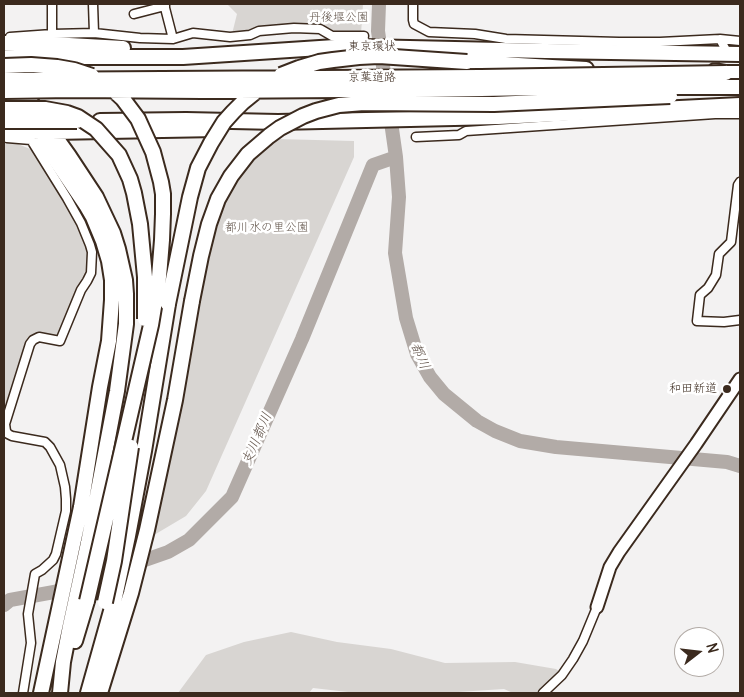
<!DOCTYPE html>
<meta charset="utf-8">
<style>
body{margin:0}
#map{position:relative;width:744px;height:697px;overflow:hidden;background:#f3f2f2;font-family:Delius,sans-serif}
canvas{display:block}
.frame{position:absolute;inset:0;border:5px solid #3b2a1e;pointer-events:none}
.north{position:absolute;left:674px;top:627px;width:50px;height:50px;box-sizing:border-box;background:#fff;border:1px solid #b1aaa5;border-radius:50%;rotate:74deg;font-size:14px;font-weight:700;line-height:20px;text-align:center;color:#3b2a1e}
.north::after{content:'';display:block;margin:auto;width:18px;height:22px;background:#3b2a1e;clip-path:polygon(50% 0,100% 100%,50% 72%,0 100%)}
</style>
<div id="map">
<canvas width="744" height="697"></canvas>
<div class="frame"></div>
<div class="north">N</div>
</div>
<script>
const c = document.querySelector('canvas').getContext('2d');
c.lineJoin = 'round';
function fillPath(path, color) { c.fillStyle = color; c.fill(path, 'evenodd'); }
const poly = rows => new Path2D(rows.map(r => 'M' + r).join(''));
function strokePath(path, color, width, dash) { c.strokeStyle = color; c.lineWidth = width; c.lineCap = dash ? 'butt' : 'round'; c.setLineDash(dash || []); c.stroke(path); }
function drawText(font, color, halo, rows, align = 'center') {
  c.font = font + ' Delius,"Klee One",sans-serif'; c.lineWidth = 5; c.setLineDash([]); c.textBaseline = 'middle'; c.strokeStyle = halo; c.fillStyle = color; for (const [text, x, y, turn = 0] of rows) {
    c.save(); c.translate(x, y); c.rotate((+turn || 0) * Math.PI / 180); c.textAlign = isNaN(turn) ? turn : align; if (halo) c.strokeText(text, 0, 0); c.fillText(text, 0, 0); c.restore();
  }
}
const green = poly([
 [227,4,363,4,361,34,330,32,282,26,232,34,237,14],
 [277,139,354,141,354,157,206,491,186,516,154,535,209,241,220,209,236,180,258,154],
 [4,142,13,142,35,151,70,210,87,243,89,264,87,273,76,291,57,335,54,336,36,333,35,334,4,419],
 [291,632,337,642,391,649,445,663,515,662,556,669,566,676,544,693,513,693,504,689,443,693,351,693,348,692,313,688,309,693,178,693,206,655,244,642]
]);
const river = poly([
 [379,4,378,31,396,157,399,197,395,253,406,318,417,354,430,377,444,394,477,421,495,431,520,441,556,447,727,462,740,466],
 [4,605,10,600,54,592,168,552,189,540,232,497,302,339,373,165,396,157]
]);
const street = poly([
 [93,4,94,33],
 [164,4,173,39],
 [413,4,413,20,414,24,429,32,475,34,506,39,619,42,660,42,720,39,728,54],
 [134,14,165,6],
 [52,34,52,4],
 [10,37,52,34,94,33,140,38,173,39,193,33,230,37,250,35,259,31,294,28,320,29,332,36,364,36],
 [720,39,740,41],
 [416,137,459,135,466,131,715,114,740,114],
 [7,138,31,140,67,198,81,223,90,245,92,252,91,273,87,281,81,290,60,341,39,337,33,340,30,344,5,424,6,431,8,434,12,436,45,442,50,447,60,465,65,487,66,499,66,511,56,554,53,560,42,570,35,574,28,614,31,643,23,693],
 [740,182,738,185,731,242,719,254,716,275,708,288,700,295,697,321,724,322,740,320],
 [543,693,562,675,573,659,583,641,597,607]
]);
const secondary = poly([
 [597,607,610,567,619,552,696,444,740,379]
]);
const highway = poly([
 [4,43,51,44,123,48],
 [4,57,183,57,335,47,364,47,546,51,740,54],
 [467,62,586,69],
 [715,71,726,73,740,73],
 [17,83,69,156,96,197,104,214,113,233,118,249,125,280,126,294,126,324,117,391,88,543,70,626,63,662,60,693],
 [4,84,86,205,93,217,103,241,109,261,112,280,112,300,109,341,100,387,81,507,41,693],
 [100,121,186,120,278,122,498,117,740,105],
 [4,131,52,132,218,129],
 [75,641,87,601],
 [88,693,115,597,128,536,144,451,168,304],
 [100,693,131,593,147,530,175,400,192,301]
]);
const highwayBridge = poly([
 [4,66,31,65,57,67,74,70,92,76],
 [281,75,299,68,319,62,333,60,359,57,379,56,467,62],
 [4,80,481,77,726,73],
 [4,91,73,90,203,91,481,89,591,87,740,87],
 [4,109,45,109,67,113,78,117,96,129,119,155,130,179,134,193,140,224,145,277,145,319],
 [4,121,77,121],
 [192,301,201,256,209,224,218,199,231,176,248,154,269,136,280,128,303,116,316,111,339,105,364,103,494,104,670,96],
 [168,304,190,197,198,168,211,143,224,122,233,112,243,102,259,89],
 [87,601,151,325,159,277,162,240,163,214,163,194,161,182,153,152,138,119,123,99,110,87],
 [105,602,114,561,131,447]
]);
const markers = [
 [727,389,5,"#3b2a1e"]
];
const parkNames = [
 ["丹後堰公園",339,18],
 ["都川水の里公園",267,228]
];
const streetNames = [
 ["東京環状",372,47],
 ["京葉道路",372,78]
];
const poiNames = [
 ["和田新道",717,389]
];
const waterNames = [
 ["都川",420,356,67],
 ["支川都川",257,439,-67]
];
fillPath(green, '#d8d5d2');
strokePath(river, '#b2aba7', 14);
strokePath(street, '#3b2a1e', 11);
strokePath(secondary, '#3b2a1e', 15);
strokePath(highway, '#3b2a1e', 18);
strokePath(street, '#fff', 8);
strokePath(secondary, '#fff', 11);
strokePath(highway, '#fff', 14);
strokePath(highwayBridge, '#3b2a1e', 18, []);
strokePath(highwayBridge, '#fff', 14);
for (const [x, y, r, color] of markers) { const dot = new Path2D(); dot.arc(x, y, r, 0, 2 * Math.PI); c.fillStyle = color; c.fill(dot); strokePath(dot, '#fff', 2); }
drawText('12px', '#62554b', '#fff', parkNames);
drawText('12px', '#3b2a1e', '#fff', streetNames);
drawText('12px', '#3b2a1e', '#fff', poiNames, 'right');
drawText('italic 14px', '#65574e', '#fff', waterNames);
</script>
